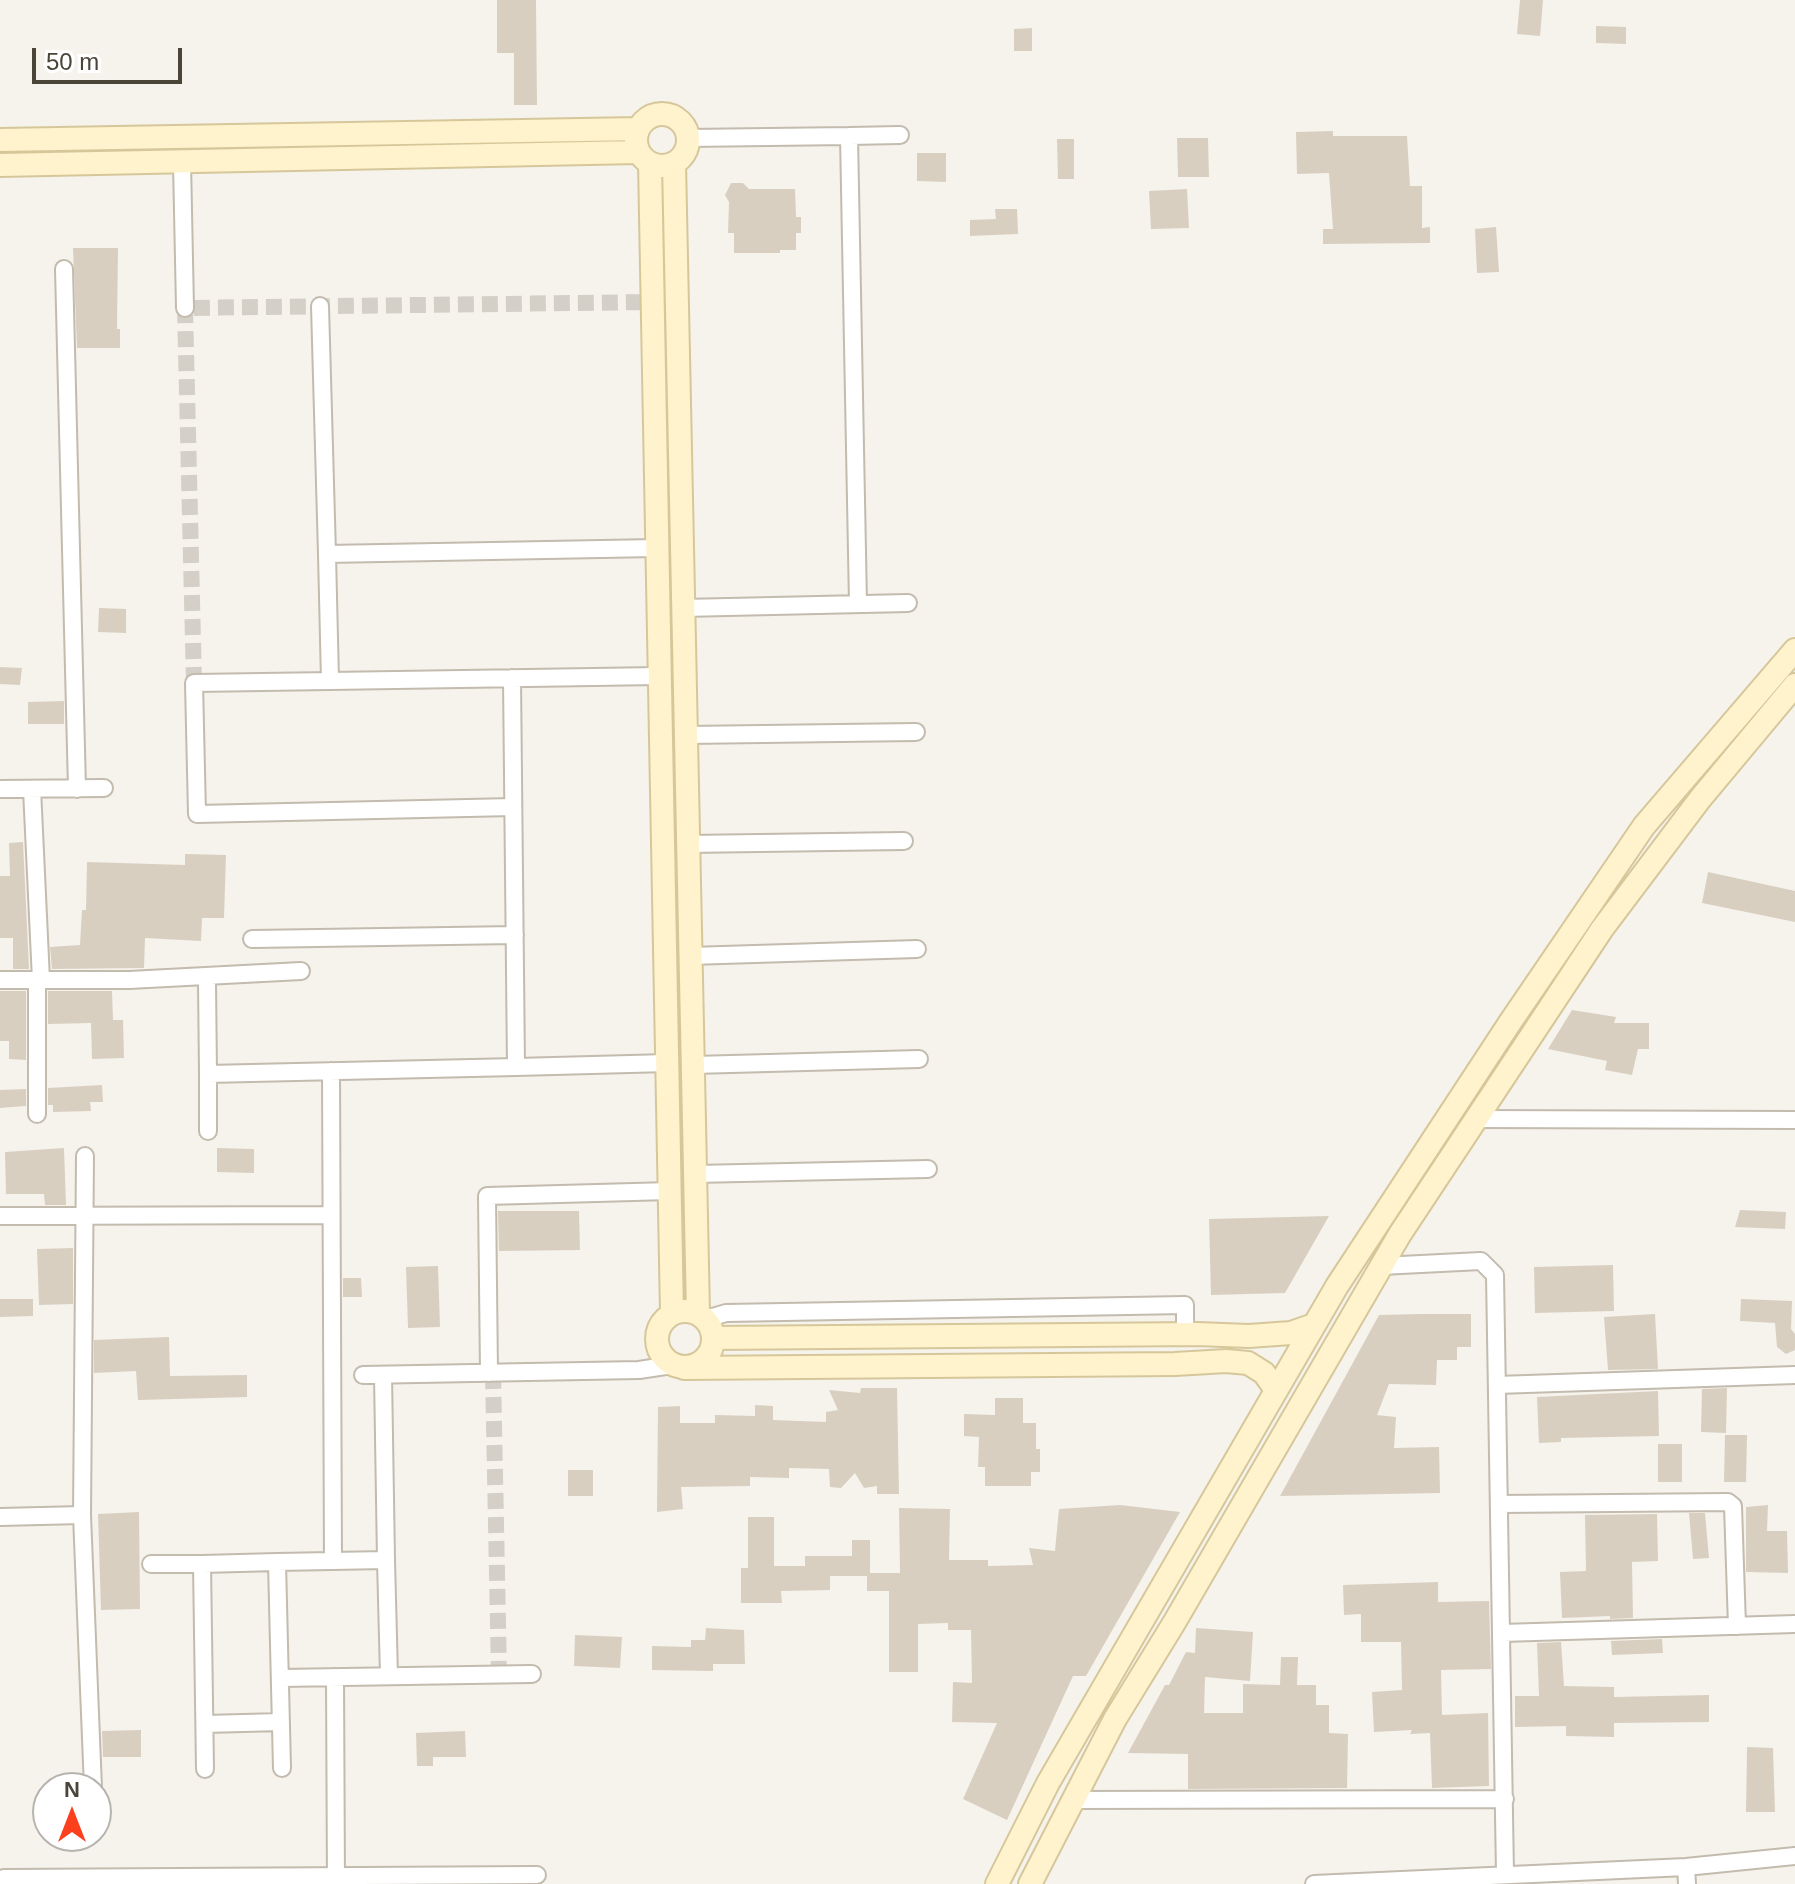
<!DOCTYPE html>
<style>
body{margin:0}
#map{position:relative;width:1795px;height:1884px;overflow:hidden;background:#f6f3ec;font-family:Arial,sans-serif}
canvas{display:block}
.north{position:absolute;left:32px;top:1772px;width:80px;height:80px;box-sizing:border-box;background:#fff;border:2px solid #b7b4b0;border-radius:50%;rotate:0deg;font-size:22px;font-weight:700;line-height:32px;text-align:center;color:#4b4439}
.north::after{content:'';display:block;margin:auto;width:28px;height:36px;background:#fc3f1d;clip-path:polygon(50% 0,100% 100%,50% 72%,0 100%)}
.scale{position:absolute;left:32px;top:48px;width:150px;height:36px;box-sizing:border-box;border:4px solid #4b4439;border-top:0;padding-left:10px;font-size:24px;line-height:28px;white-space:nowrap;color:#4b4439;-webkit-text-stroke:6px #fff;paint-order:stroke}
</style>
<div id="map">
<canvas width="1795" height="1884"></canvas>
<div class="north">N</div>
<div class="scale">50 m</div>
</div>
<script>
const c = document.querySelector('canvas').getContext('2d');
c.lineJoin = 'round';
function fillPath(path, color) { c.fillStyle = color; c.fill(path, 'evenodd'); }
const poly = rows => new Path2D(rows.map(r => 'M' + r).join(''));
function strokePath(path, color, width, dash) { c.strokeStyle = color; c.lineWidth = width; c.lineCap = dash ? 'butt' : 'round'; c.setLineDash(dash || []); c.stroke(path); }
const building = poly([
 [497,0,536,0,537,105,514,105,514,53,497,53],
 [1520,0,1543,0,1540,36,1517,34],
 [1596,26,1626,27,1626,44,1596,43],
 [1032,28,1032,51,1014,51,1014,29],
 [1333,131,1333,136,1407,136,1410,186,1422,186,1422,228,1430,227,1430,243,1323,244,1323,229,1333,229,1329,173,1297,174,1296,132],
 [1177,138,1208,138,1209,177,1178,177],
 [1057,139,1074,139,1074,179,1058,179],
 [917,153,946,153,946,182,917,181],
 [731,183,743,183,749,189,795,189,796,217,801,217,801,233,796,233,796,250,780,250,780,253,734,253,734,233,728,233,729,202,725,195],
 [1187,189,1189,228,1151,229,1149,191],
 [995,209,1017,209,1018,234,970,236,970,220,996,219],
 [1496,227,1499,272,1477,273,1475,229],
 [73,248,118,248,117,329,120,329,120,348,77,348],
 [99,608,126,609,126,633,98,632],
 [0,667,22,668,20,685,0,684],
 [64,701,64,724,28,724,28,702],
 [23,842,29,969,13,969,13,938,0,938,0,876,10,876,9,843],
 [185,854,226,855,224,918,202,918,201,941,145,938,144,968,52,969,50,947,80,945,82,910,86,910,87,862,185,865],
 [1708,872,1795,891,1795,922,1702,903],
 [0,991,26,991,26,1060,9,1059,9,1041,0,1041],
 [48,991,112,991,113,1020,123,1020,124,1058,92,1059,91,1023,48,1024],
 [1572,1010,1616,1017,1614,1023,1649,1023,1649,1049,1638,1049,1632,1075,1605,1070,1607,1061,1548,1049],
 [102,1085,103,1102,90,1102,91,1111,53,1112,53,1105,48,1105,48,1088],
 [26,1089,26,1106,0,1108,0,1090],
 [64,1148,66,1205,45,1205,44,1194,6,1194,5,1152],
 [217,1148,254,1149,254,1173,217,1172],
 [1740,1210,1786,1212,1785,1229,1735,1227],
 [498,1211,579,1211,580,1250,499,1251],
 [1329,1216,1285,1293,1211,1295,1209,1219],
 [73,1248,73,1304,39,1305,37,1249],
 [1613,1265,1614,1311,1535,1313,1534,1267],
 [438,1266,440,1327,408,1328,406,1267],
 [343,1278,361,1278,362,1297,343,1297],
 [0,1299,33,1299,33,1316,0,1317],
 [1741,1299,1792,1301,1791,1329,1795,1334,1795,1350,1786,1354,1777,1347,1775,1323,1740,1321],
 [1421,1314,1471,1314,1471,1347,1457,1347,1457,1360,1437,1360,1436,1385,1389,1384,1377,1415,1396,1417,1394,1448,1439,1447,1440,1493,1280,1496,1379,1315],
 [1655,1314,1658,1369,1608,1370,1604,1317],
 [169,1337,170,1376,247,1375,247,1397,138,1400,136,1371,94,1373,94,1340],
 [861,1388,897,1388,899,1494,877,1494,877,1486,864,1488,855,1473,841,1488,830,1487,829,1469,789,1468,789,1478,750,1477,750,1486,681,1487,683,1509,657,1512,658,1407,680,1406,680,1423,715,1423,715,1415,755,1416,755,1405,773,1406,773,1420,826,1422,826,1412,838,1410,829,1390,860,1393],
 [1727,1388,1726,1433,1701,1432,1702,1389],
 [1658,1391,1659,1436,1561,1438,1561,1442,1539,1443,1537,1397],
 [995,1398,1023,1398,1023,1423,1036,1423,1036,1449,1040,1449,1040,1472,1031,1472,1031,1486,985,1486,985,1467,978,1467,979,1437,964,1436,964,1414,995,1415],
 [1725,1435,1747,1435,1746,1482,1724,1482],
 [1658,1444,1682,1444,1682,1482,1658,1482],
 [568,1470,593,1470,593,1496,568,1496],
 [1120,1505,1180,1512,1086,1676,1073,1676,1007,1820,963,1799,997,1723,952,1722,953,1682,972,1683,971,1630,948,1630,948,1623,918,1624,918,1672,889,1672,889,1591,867,1591,867,1576,830,1576,830,1590,781,1591,782,1603,741,1603,741,1568,748,1568,748,1517,774,1517,774,1566,805,1566,805,1556,852,1556,852,1540,870,1540,870,1573,900,1573,899,1508,950,1509,949,1560,988,1560,988,1566,1033,1565,1029,1548,1055,1551,1059,1509],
 [1768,1505,1767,1531,1787,1531,1788,1573,1746,1572,1746,1507],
 [139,1512,140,1609,101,1610,98,1514],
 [1689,1513,1705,1513,1709,1558,1693,1559],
 [1657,1514,1658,1561,1632,1562,1633,1618,1610,1619,1610,1616,1562,1618,1560,1572,1586,1571,1585,1515],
 [1438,1582,1438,1602,1489,1601,1491,1669,1441,1670,1442,1715,1488,1713,1489,1786,1432,1788,1430,1733,1410,1734,1412,1730,1374,1732,1372,1692,1402,1690,1401,1642,1361,1642,1361,1614,1344,1615,1343,1585],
 [706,1628,744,1630,745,1664,713,1664,713,1671,652,1670,652,1646,691,1647,691,1640,705,1640],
 [1196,1628,1253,1632,1250,1681,1205,1677,1204,1713,1243,1713,1243,1684,1280,1685,1281,1657,1298,1657,1297,1685,1316,1685,1316,1705,1329,1705,1329,1733,1348,1734,1347,1788,1188,1789,1188,1754,1128,1753,1165,1685,1169,1685,1186,1652,1195,1653],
 [575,1635,622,1637,620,1668,574,1666],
 [1662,1639,1663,1653,1612,1655,1611,1641],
 [1561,1642,1564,1686,1614,1687,1614,1697,1709,1695,1709,1722,1614,1723,1614,1737,1566,1736,1566,1726,1515,1727,1515,1696,1539,1696,1537,1643],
 [141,1730,141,1757,103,1757,102,1731],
 [465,1731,466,1757,433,1757,433,1766,417,1766,416,1733],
 [1747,1747,1773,1748,1775,1812,1746,1812]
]);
const streetTunnel = poly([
 [194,683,185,308,652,302],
 [493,1373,499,1674]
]);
const street = poly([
 [688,138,849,136],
 [182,162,185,308],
 [64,269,77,789],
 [320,306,327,554],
 [656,548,327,554,330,681,659,676],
 [858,604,849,136,900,135],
 [683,608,908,603],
 [512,678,516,1067,668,1063],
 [330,681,194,683,197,814,513,807],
 [686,735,916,732],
 [0,789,104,788],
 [32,789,41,980],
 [688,844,904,841],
 [252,939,515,935],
 [690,956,917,949],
 [0,980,129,980,301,971],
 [37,980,37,1114],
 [207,982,208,1074,516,1067],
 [693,1065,919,1059],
 [331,1071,333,1561],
 [1476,1119,1795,1120],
 [208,1131,208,1074],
 [85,1156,82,1515,93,1788],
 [695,1174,928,1169],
 [0,1216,331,1215],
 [1381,1266,1481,1261,1495,1275,1505,1874],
 [706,1319,726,1313,1185,1305,1185,1334],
 [489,1373,487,1196,670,1191],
 [363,1375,639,1370,672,1365],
 [383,1375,386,1560],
 [1497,1385,1795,1375],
 [1499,1504,1728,1502,1733,1506,1737,1626],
 [0,1517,82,1515],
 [151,1564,202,1564,205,1769],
 [202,1564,277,1562],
 [1502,1633,1795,1624],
 [335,1677,336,1884],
 [281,1678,532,1674],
 [205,1724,281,1722],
 [282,1768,277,1562,386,1560,389,1676],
 [1073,1800,1505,1799],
 [1686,1867,1687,1884],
 [4,1878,537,1875],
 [1314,1884,1686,1867,1795,1856]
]);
const secondary = poly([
 '636 140a26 26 0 1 1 52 0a26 26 0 1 1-52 0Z',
 [0,140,638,129],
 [650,163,672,1313],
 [674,163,698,1313],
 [0,165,638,152],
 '657 1339a28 28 0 1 1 56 0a28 28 0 1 1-56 0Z',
 [714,1338,1197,1334,1249,1336,1291,1333,1314,1325],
 [684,1368,1175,1364,1226,1361,1248,1363,1264,1373,1276,1390],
 [997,1884,1048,1783,1337,1286,1511,1021,1644,826,1795,650],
 [1030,1884,1115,1719,1174,1623,1400,1234,1602,929,1700,799,1795,685]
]);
fillPath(building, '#d8cfc1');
strokePath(streetTunnel, '#d4d0c8', 16, [16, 8]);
strokePath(street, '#c2bbae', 20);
strokePath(secondary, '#d6c79b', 26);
strokePath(street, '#fff', 16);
strokePath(secondary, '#fff3cd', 22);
</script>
